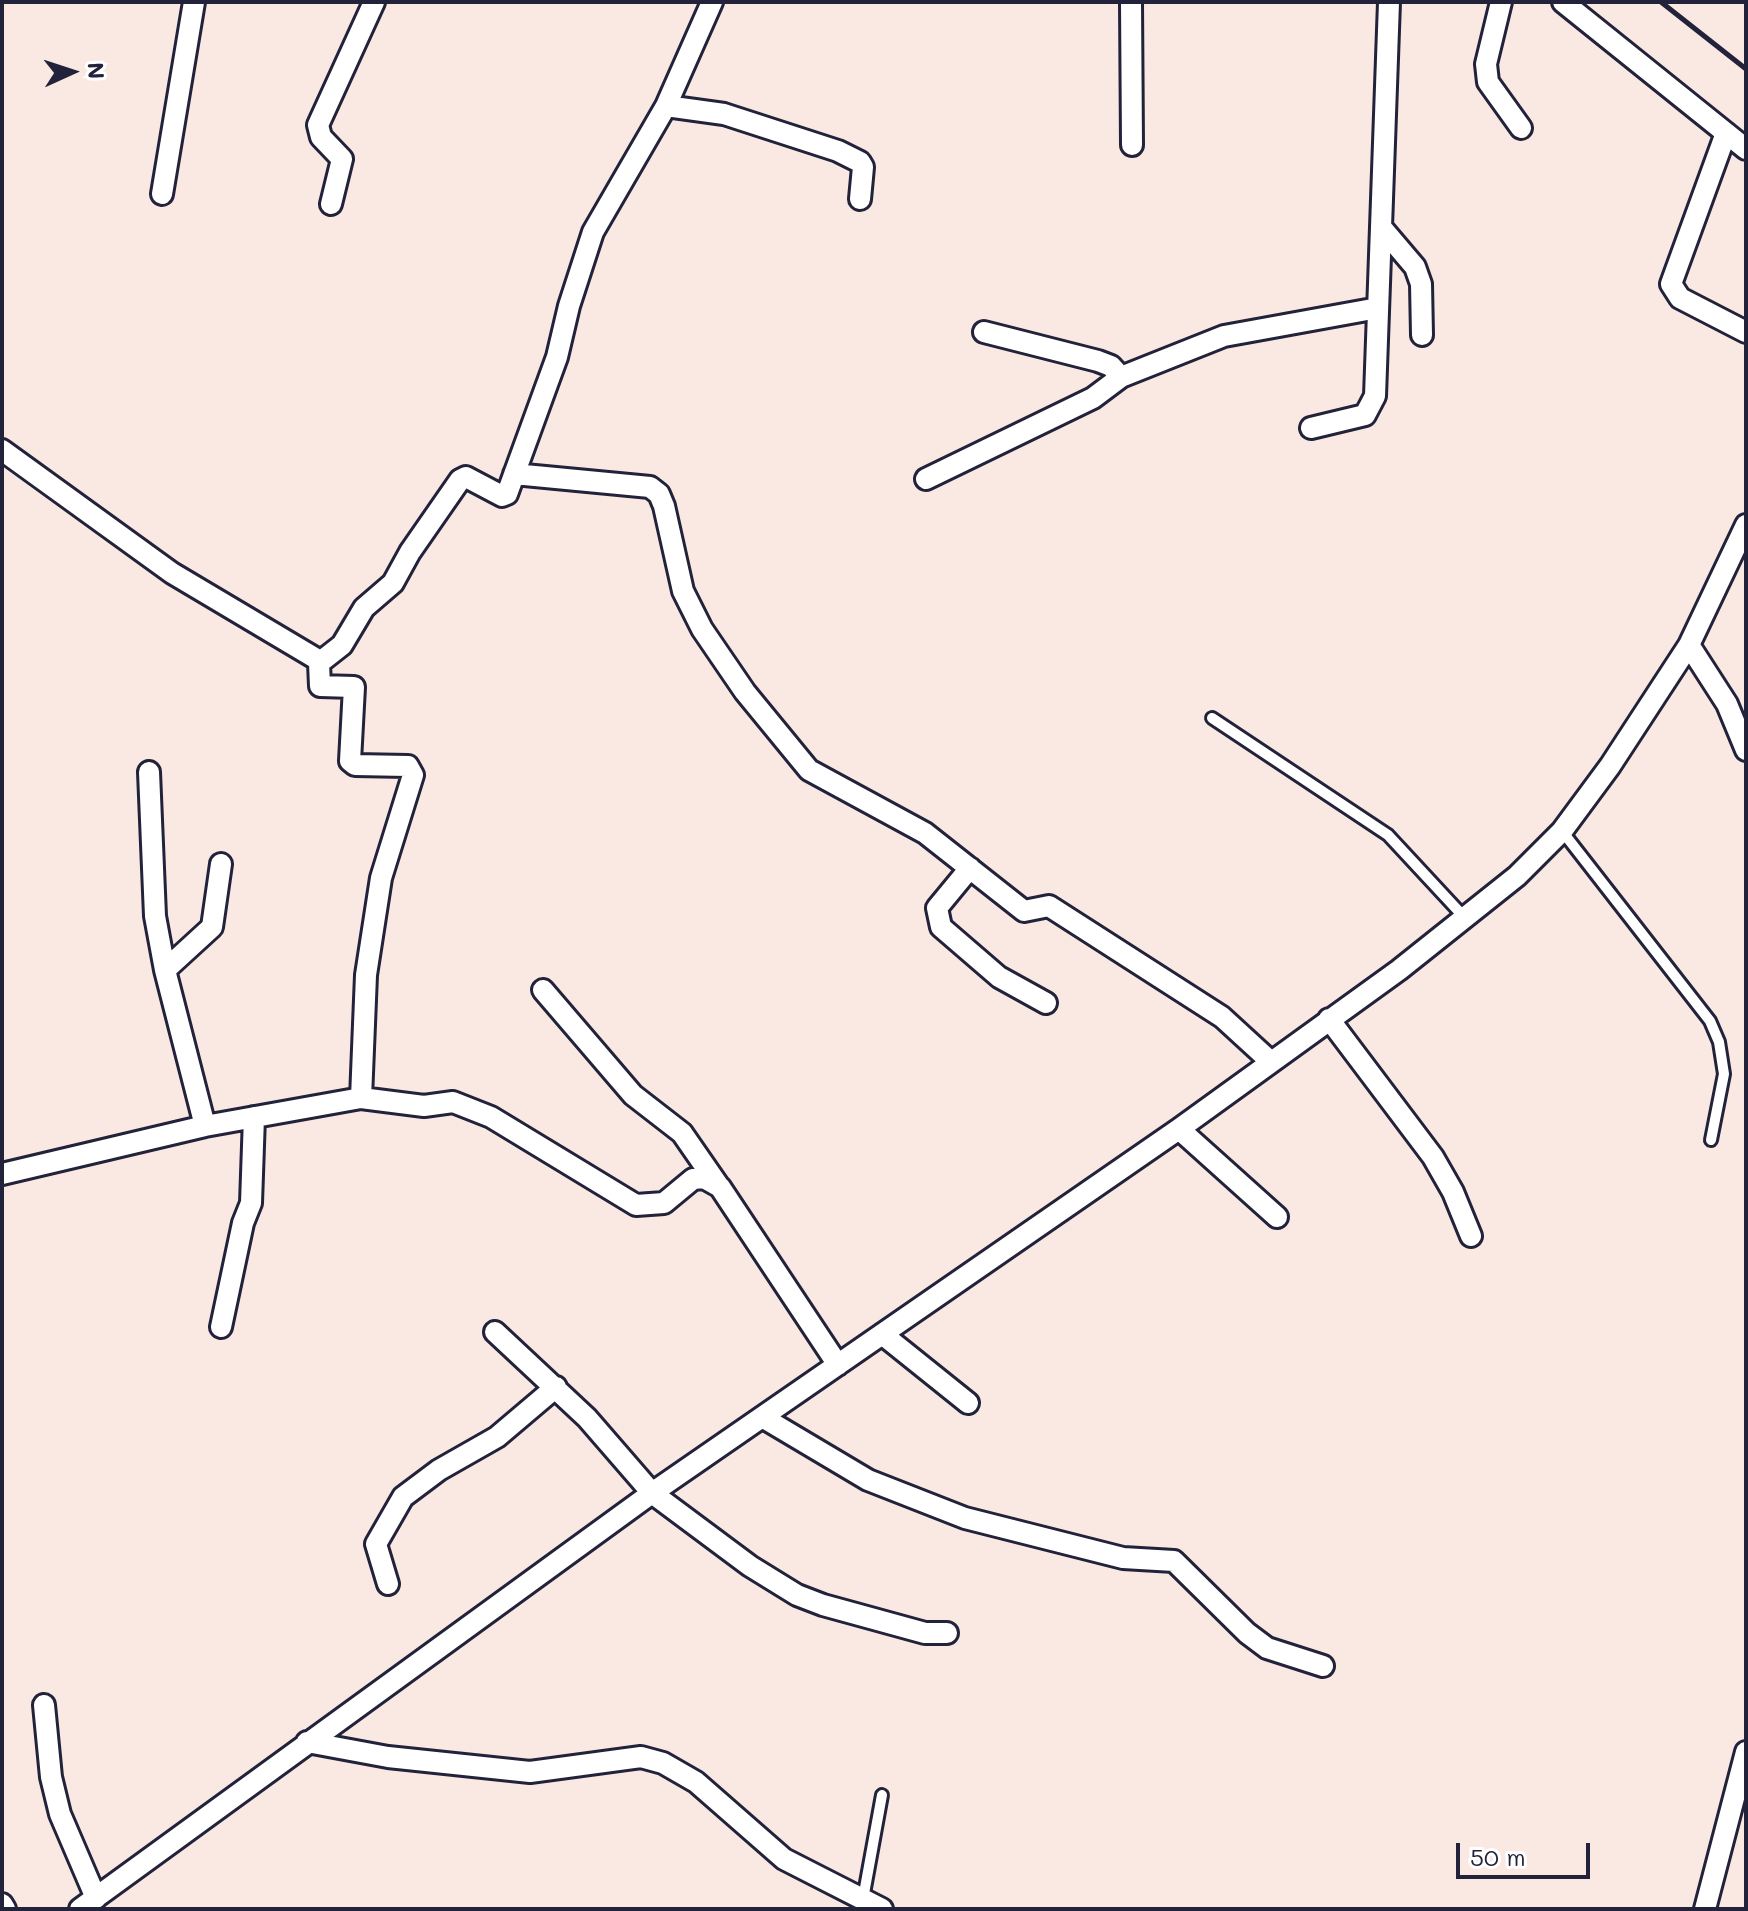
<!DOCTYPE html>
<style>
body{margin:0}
#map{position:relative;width:1748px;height:1911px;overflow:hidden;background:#fae9e2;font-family:Mali,sans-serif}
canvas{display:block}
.frame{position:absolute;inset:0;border:4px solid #22223b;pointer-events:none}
.north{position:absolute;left:32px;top:32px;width:80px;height:80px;-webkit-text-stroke:6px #fff;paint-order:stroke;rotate:87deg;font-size:22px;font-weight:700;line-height:32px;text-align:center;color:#22223b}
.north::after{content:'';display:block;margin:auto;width:28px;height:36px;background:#22223b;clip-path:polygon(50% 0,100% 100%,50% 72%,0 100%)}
.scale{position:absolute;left:1456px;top:1843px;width:134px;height:36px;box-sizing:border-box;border:4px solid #22223b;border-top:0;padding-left:10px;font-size:24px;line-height:28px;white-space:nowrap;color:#22223b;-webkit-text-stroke:6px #fff;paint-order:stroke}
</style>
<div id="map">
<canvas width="1748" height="1911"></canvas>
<div class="frame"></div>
<div class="north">N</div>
<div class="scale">50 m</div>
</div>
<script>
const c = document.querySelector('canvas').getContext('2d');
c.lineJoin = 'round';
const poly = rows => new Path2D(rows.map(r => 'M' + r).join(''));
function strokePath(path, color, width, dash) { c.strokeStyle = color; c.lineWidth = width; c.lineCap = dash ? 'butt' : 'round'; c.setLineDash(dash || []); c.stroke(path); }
const service = poly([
 [1212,718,1388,835,1465,918],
 [1562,831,1710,1021,1719,1042,1724,1074,1711,1140],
 [863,1899,882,1795]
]);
const minor = poly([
 [1131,2,1132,145],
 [1501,2,1486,64,1488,82,1521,128],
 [1563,2,1746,149],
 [666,106,724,114,838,151,860,162,863,167,860,199],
 [1726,133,1671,284,1680,298,1746,332],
 [162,194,194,2],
 [331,204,342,159,321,137,318,125,374,2],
 [1381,227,1415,267,1421,284,1422,335],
 [984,332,1098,361,1111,366,1121,377],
 [1311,428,1365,415,1375,396,1389,2],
 [2,450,172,573,320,661],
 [514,474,650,487,659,494,664,506,683,591,702,629,745,692,809,770,925,833,1024,911,1049,906,1222,1017,1270,1061],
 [926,479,1093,398,1121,377,1224,336,1378,308],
 [1689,645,1727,704,1746,750],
 [149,772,155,916,165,970,205,1126],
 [970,868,937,908,941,927,999,977,1046,1003],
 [165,970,212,927,221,864],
 [543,990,633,1095,682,1133,718,1185],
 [1329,1019,1433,1157,1453,1192,1471,1236],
 [361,1098,366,975,381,878,413,775,408,766,355,765,350,761,354,687,320,686,319,663,342,645,364,608,393,583,410,552,460,480,466,477,502,496,507,494,557,357,569,306,593,232,666,106,712,2],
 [1179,1129,1277,1217],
 [2,1174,205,1126,361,1098,424,1106,453,1102,491,1117,636,1205,664,1203,693,1179,704,1178,720,1187,838,1365],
 [221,1327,243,1223,251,1203,254,1117],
 [495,1332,587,1418,652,1493,750,1566,797,1595,823,1605,925,1633,947,1633],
 [882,1334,968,1403],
 [762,1417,868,1480,965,1518,1123,1558,1174,1561,1247,1633,1267,1648,1323,1666],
 [388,1584,376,1544,403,1497,439,1470,497,1437,556,1387],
 [44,1705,51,1777,60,1814,96,1898],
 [307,1742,388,1757,530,1772,641,1757,663,1763,696,1782,784,1859,882,1909],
 [2,1904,5,1909],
 [80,1909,652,1493,1179,1129,1399,970,1517,876,1562,831,1610,766,1689,645,1746,525],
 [1705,1909,1746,1752]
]);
const rail = poly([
 [1661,2,1746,69]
]);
strokePath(service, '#22223b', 16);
strokePath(minor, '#22223b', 26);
strokePath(service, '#fff', 10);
strokePath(minor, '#fff', 20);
strokePath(rail, '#22223b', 5);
</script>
